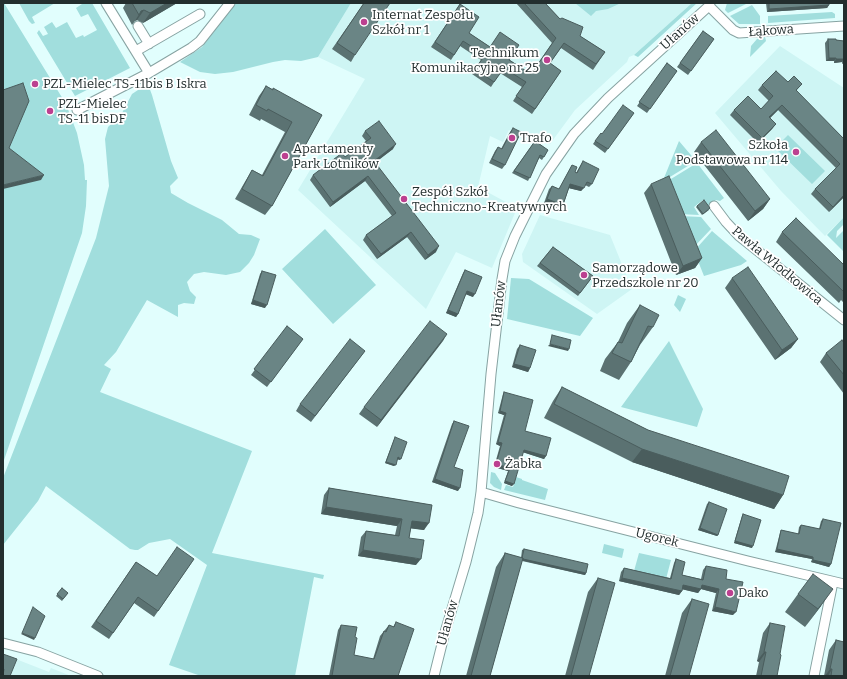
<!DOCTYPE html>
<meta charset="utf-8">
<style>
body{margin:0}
#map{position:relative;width:847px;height:679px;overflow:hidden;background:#e1fefd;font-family:Bitter,serif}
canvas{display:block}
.frame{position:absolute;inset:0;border:4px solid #232e2e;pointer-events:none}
</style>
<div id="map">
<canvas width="847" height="679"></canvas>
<div class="frame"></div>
</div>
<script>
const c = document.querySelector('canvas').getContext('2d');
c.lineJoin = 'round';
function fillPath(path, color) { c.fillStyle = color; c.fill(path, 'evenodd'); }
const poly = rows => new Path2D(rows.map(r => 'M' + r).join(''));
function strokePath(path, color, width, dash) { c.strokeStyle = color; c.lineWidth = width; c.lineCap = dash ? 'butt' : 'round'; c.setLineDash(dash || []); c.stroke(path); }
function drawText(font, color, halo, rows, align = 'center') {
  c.font = font + ' Bitter,serif'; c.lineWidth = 3.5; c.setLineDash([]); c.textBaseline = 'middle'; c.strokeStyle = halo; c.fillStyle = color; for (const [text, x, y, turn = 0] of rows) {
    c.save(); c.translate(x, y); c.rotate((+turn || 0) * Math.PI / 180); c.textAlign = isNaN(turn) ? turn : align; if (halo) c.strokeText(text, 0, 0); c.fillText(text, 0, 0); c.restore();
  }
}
const built = poly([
 [351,3,692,3,634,55,629,57,627,62,575,110,550,144,522,131,520,135,509,130,503,142,490,136,478,187,517,208,492,268,456,252,426,309,298,190,365,79,318,57],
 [780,46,844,88,844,217,825,236,781,191,715,113],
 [540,215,610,235,632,289,597,314,523,262,522,254],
 [3,654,49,672,51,668,71,676,3,676]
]);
const green = poly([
 [3,3,4,3,66,104,77,133,84,165,85,180,87,180,86,206,82,233,3,463],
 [19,3,55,3,32,17,35,23,32,24,29,21],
 [82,3,92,3,130,68,75,96,37,33,39,30,43,36,48,34,44,27,52,22,56,28,67,22,76,38,83,35,84,37,97,30,88,14,81,17,76,8,82,4],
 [236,3,351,3,318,57,301,61,285,60,273,62,233,72,215,74,200,72,180,62,202,47],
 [575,3,621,3,608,9,596,11,591,16],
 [692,3,697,3,638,57,634,55],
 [727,3,748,3,728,13,725,10],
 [752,5,760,16,760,24,739,24,730,16],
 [832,12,835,14,835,18,768,23,768,16],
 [765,37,766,41,750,57,751,46,757,39],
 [144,86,149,87,152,95,171,161,178,178,170,186,171,193,188,203,222,220,239,234,251,235,260,239,254,255,249,263,240,272,226,275,204,272,194,274,187,282,190,291,196,297,194,304,184,303,178,305,178,317,147,300,116,352,104,365,111,369,100,392,252,451,212,553,324,575,323,579,314,577,295,676,201,676,169,665,207,565,170,539,149,543,138,550,135,550,130,549,46,486,38,501,3,545,3,478,96,238,109,186,105,139,108,127,121,115,132,94],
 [788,135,825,171,812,184,775,148],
 [679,141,696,161,665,180,664,178],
 [697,163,724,198,720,201,716,200,708,206,703,200,694,207,699,215,679,214,666,182],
 [680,216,701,217,711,229,693,248],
 [844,217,844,224,837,231,836,238,844,230,844,252,827,235],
 [325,229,376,285,333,324,282,269],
 [712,231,747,261,741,265,704,276,694,251],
 [511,278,529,279,593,318,580,336,507,319],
 [678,295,686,299,680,312,674,305],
 [669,341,703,409,697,427,621,407],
 [491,472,495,473,502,484,501,490,494,487,490,483],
 [516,477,522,479,522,480,548,489,545,500,504,490,506,485,513,487],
 [604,544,624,549,622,558,602,553],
 [639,553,671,560,666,579,634,571]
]);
const minor = poly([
 [106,3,149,73],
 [709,6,733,30,739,33,844,26],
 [138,26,149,44],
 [136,51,200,14],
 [77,110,149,73,191,48,200,41,230,3],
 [714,206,726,222,739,236,844,320],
 [481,492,519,503,748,561,844,584],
 [3,643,38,652,98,676],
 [434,676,445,632,466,562,478,513,481,492,491,374,502,279,505,261,515,236,546,174,574,134,608,98,709,6,710,3],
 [814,676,833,582]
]);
const wall = poly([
 [126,3,177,3,143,23,137,20,135,21,132,25,123,8],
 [364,3,355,55,351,62,332,49],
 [516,3,545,3,560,19,580,36,605,52,593,70,561,48,550,63,561,71,532,114,513,101,522,87,500,73,491,87,472,74,481,60,460,46,451,60,431,47,460,4,469,33,531,74,552,43],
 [766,3,829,3,829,5,827,8,767,12],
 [703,31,714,39,688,75,677,67],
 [828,39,844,41,844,63,842,64,842,62,834,63,834,61,826,61,825,43],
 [667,63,677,71,647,113,637,106],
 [788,82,802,84,796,91,844,139,844,197,829,212,811,194,815,189,836,168,778,110,770,118,776,124,772,129,758,143,730,115,734,110,761,109,769,101,758,90,762,85],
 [266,86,322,115,272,206,265,215,235,199,246,180,252,170,262,175,285,132,261,119,260,121,249,115,259,96],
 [634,113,605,153,593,144,595,141,602,134],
 [513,128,505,165,502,169,489,163,495,151,498,147,501,149,510,132],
 [365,131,393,149,375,162,436,252,425,260,407,237,377,259,363,240,366,235,392,216,365,181,330,207,310,180,313,175,345,157,366,141,362,136],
 [535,141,548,150,542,160,539,158,528,181,512,173],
 [701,142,770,199,763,209,748,221,694,152],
 [583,161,592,184,589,187,585,185,581,191,569,188,563,205,560,209,544,203,549,189,552,186,559,189,572,165,575,172,576,173],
 [651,184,702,258,695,268,676,275,644,193],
 [697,206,709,210,702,215,696,207],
 [782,232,844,265,844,303,841,300,839,303,776,242],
 [553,247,593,276,578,296,537,266],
 [465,270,473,297,466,294,458,314,456,317,446,313,463,273],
 [262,271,265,308,251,304,260,274],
 [732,278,798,339,791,348,775,360,725,288],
 [640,305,653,327,640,345,631,362,619,380,600,371,605,359,618,342,627,323],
 [287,326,303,339,267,387,251,375],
 [447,334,377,427,359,414,364,407],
 [844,343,844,394,820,362,826,353],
 [520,345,530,368,528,372,512,367,517,349],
 [365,351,311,422,296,411,300,404],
 [562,387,648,430,783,495,774,509,632,462,544,418,553,401],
 [504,392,525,431,546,456,544,459,523,452,512,486,504,483,508,471,494,467,500,446,496,444,504,415,498,413,503,394],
 [454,421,454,467,458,491,432,482,452,424],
 [395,437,400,460,397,459,394,466,385,463],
 [329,488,432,505,424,530,411,528,409,538,416,565,358,556,361,537,366,531,395,535,397,526,321,514,324,495],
 [709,502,718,535,717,536,698,530,707,504],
 [743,514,752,548,734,543,742,516],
 [823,519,831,564,829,567,811,562,812,559,775,552,780,533,781,530,798,534,799,527,801,525,819,529,821,521],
 [524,549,586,573,585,575,522,561,490,676,466,676,496,567,505,553,521,558,522,550],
 [194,559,154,617,134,603,109,639,91,627,136,562,157,576],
 [676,559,682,575,701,579,703,570,706,566,726,579,733,615,712,611,716,593,701,589,698,593,682,589,682,591,679,595,619,581,621,572,624,568,670,578,674,563],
 [598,578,589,676,565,676,588,592],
 [62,588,68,593,62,601,56,596],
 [798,594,821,606,805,627,785,612],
 [692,599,689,676,665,676,682,613],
 [396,622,398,676,329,676,338,630,341,625,355,637,354,655,373,659,380,636,389,625,393,627],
 [770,623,777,676,756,676,759,662,757,661,763,633],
 [836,640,844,676,824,676,829,650]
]);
const shadedWall = poly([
 [167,3,177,3,143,23,150,13],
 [829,5,827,8,767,12,769,9],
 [144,10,137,20,135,21,141,11],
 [829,58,836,58,834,61,826,61],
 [836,59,844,59,842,62,834,63],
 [782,105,778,110,766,122,769,117],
 [776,124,772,129,758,143,762,138],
 [396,144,393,149,371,166,374,161],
 [44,175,41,180,3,189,3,185],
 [368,176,365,181,330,207,333,202],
 [570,184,584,188,581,191,568,188],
 [844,195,844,197,829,212,833,207],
 [547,199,563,205,560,209,544,203],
 [770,199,763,209,748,221,755,211],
 [411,232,407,237,377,259,381,254],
 [439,246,436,252,425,260,428,255],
 [702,258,695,268,676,275,683,266],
 [467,291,475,294,473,297,465,294],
 [253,300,267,305,265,308,251,304],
 [448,310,458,314,456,317,446,313],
 [447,334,443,341,377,427,381,420],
 [798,339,791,348,775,360,782,350],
 [550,344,569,349,568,351,548,346],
 [514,364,530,368,528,372,512,367],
 [500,411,506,413,504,415,498,413],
 [498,442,502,443,500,446,496,444],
 [642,449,783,495,774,509,632,462],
 [524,450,546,456,544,459,522,452],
 [398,457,401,459,400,460,397,459],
 [386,462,396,465,394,466,385,463],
 [496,464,510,468,508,471,494,467],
 [435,479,460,488,458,491,432,482],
 [505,481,514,484,512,486,504,483],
 [326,507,402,519,397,526,321,514],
 [412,521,429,523,424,530,407,528],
 [700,528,718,535,717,536,698,530],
 [735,541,753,546,752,548,734,543],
 [777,549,813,557,812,559,775,552],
 [363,550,421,559,416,565,358,556],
 [521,558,586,573,585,575,520,560],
 [813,560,831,564,829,567,811,562],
 [622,578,682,591,679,595,619,581],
 [683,585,702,585,719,589,716,593,701,589,698,593,681,589],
 [833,589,821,606,805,627,818,609],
 [715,607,736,612,733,615,712,611],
 [22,633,35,638,34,640,21,634],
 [764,652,766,652,759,662,757,661],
 [830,669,832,669,828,676,825,676]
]);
const building = poly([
 [132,3,167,3,150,13,144,10,141,11,139,15,132,3],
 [364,3,390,3,355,55,337,43,364,3],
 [524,3,545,3,560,19,562,18,583,27,580,36,605,52,596,64,564,43,550,63,561,71,535,109,516,96,526,82,504,68,494,82,475,69,485,55,463,41,454,55,435,42,460,4,479,17,469,33,490,47,500,32,519,45,509,60,531,74,556,38,524,3],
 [769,3,829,3,829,5,769,9,769,3],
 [703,31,714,39,691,71,680,63,703,31],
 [828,39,836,39,836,40,844,41,844,59,836,59,836,58,829,58,828,39],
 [667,63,677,71,650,109,639,102,667,63],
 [776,71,788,82,794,76,802,84,796,90,844,139,844,195,833,207,815,189,840,164,782,105,769,117,776,124,762,138,734,110,748,96,761,109,773,96,762,85,776,71],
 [23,83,29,101,9,148,44,175,3,185,3,90,23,83],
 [266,86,273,90,273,88,322,115,272,206,242,189,252,170,263,176,292,122,268,109,267,111,256,105,266,86],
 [623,105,634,113,608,149,595,141,601,133,602,134,623,105],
 [379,121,396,144,374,161,439,246,428,255,411,232,381,254,366,235,396,213,368,176,333,202,313,175,342,153,345,157,371,138,365,131,379,121],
 [513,128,521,132,505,165,492,159,498,147,502,149,513,128],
 [716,130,770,199,755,211,701,142,716,130],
 [535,141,548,150,544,157,540,155,530,178,514,171,535,141],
 [583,161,599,169,592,184,587,182,584,188,570,184,563,205,547,199,552,186,559,189,572,165,577,167,575,172,577,173,583,161],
 [669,176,702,258,683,266,651,184,669,176],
 [704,200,710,208,703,214,697,206,704,200],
 [796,218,844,265,844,292,782,232,796,218],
 [553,247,593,276,580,293,540,263,553,247],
 [748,267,798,339,782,350,732,278,748,267],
 [465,270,482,277,475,294,467,291,458,314,448,310,465,270],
 [262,271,276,275,267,305,253,300,262,271],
 [640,305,659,315,653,327,648,326,631,362,612,353,618,342,622,343,640,305],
 [430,321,447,334,381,420,364,407,430,321],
 [287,326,303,339,271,382,254,369,287,326],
 [552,335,571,340,569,349,550,344,552,335],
 [350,339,365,351,315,416,300,404,350,339],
 [842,340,844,343,844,375,826,353,842,340],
 [520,345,536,350,530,368,514,364,520,345],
 [562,387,648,430,789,476,783,495,642,449,554,404,562,387],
 [504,392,533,400,525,431,551,438,546,456,524,450,514,484,505,481,510,468,496,464,502,443,498,442,506,413,500,411,504,392],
 [454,421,469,426,454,467,463,470,460,488,435,479,454,421],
 [395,437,407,442,401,459,398,457,396,465,386,462,395,437],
 [329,488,432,505,429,523,412,521,409,538,424,540,421,559,363,550,366,531,399,536,402,519,326,507,329,488],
 [709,502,727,509,718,535,700,528,709,502],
 [743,514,761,520,753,546,735,541,743,514],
 [823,519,841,523,831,564,813,560,813,557,777,549,781,530,799,534,801,525,820,529,823,519],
 [177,547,194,559,158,611,138,597,113,633,96,621,136,562,157,576,177,547],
 [524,549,588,564,586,573,523,559,523,558,522,558,524,549],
 [505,553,523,558,490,676,471,676,505,553],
 [676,559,685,562,682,575,703,580,706,566,727,570,726,579,743,582,736,612,715,607,719,589,702,585,701,589,683,585,682,591,622,578,624,568,671,579,676,559],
 [813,574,833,589,818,609,798,594,813,574],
 [598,578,615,583,589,676,571,676,598,578],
 [62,588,68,593,63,599,57,594,62,588],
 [692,599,709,604,689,676,670,676,692,599],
 [33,607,45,616,35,638,22,633,33,607],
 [396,622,414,629,398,676,332,676,341,625,357,627,355,637,357,638,354,655,374,659,384,631,386,632,389,625,394,627,396,622],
 [770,623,785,626,780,654,781,655,777,676,761,676,766,652,764,652,770,623],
 [836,640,844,642,844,676,831,676,832,669,830,669,836,640],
 [3,654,17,659,10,676,3,676,4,669,3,669,3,654]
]);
const markers = [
 [364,22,4,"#bc4090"],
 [547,60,4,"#bc4090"],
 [35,84,4,"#bc4090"],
 [50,111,4,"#bc4090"],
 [512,138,4,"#bc4090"],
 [796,152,4,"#bc4090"],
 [285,156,4,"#bc4090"],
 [404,199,4,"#bc4090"],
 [584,275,4,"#bc4090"],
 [497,464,4,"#bc4090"],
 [730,593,4,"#bc4090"]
];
const poiNames = [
 ["Internat Zespołu",372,15],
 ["Szkół nr 1",372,30],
 ["Technikum",539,53,"right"],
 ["Komunikacyjne nr 25",539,68,"right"],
 ["PZL-Mielec TS-11bis B Iskra",43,84],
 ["PZL-Mielec",58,104],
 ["TS-11 bisDF",58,119],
 ["Trafo",520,138],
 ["Szkoła",788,145,"right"],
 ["Podstawowa nr 114",788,160,"right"],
 ["Apartamenty",293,149],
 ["Park Lotników",293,164],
 ["Zespół Szkół",412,192],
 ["Techniczno-Kreatywnych",412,207],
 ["Samorządowe",592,268],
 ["Przedszkole nr 20",592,283],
 ["Żabka",505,464],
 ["Dako",738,593]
];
const streetNames = [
 ["Łąkowa",771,31,-4],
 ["Ułanów",680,32,-42],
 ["Pawła Włodkowica",777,266,40],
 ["Ułanów",499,304,-83],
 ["Ugorek",657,538,14],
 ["Ułanów",448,623,-74]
];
fillPath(built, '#cef5f4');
fillPath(green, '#a1dedd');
strokePath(minor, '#87a3a2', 11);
strokePath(minor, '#fff', 9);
fillPath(wall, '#5b7272');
fillPath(shadedWall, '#4a5d5d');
fillPath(building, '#6a8585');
strokePath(building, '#4a5d5d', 1);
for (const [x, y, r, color] of markers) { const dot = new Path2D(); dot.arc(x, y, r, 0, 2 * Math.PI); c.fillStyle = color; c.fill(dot); strokePath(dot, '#fff', 1.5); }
drawText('13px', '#232e2e', '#fff', poiNames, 'left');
drawText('13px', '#232e2e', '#fff', streetNames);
</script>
